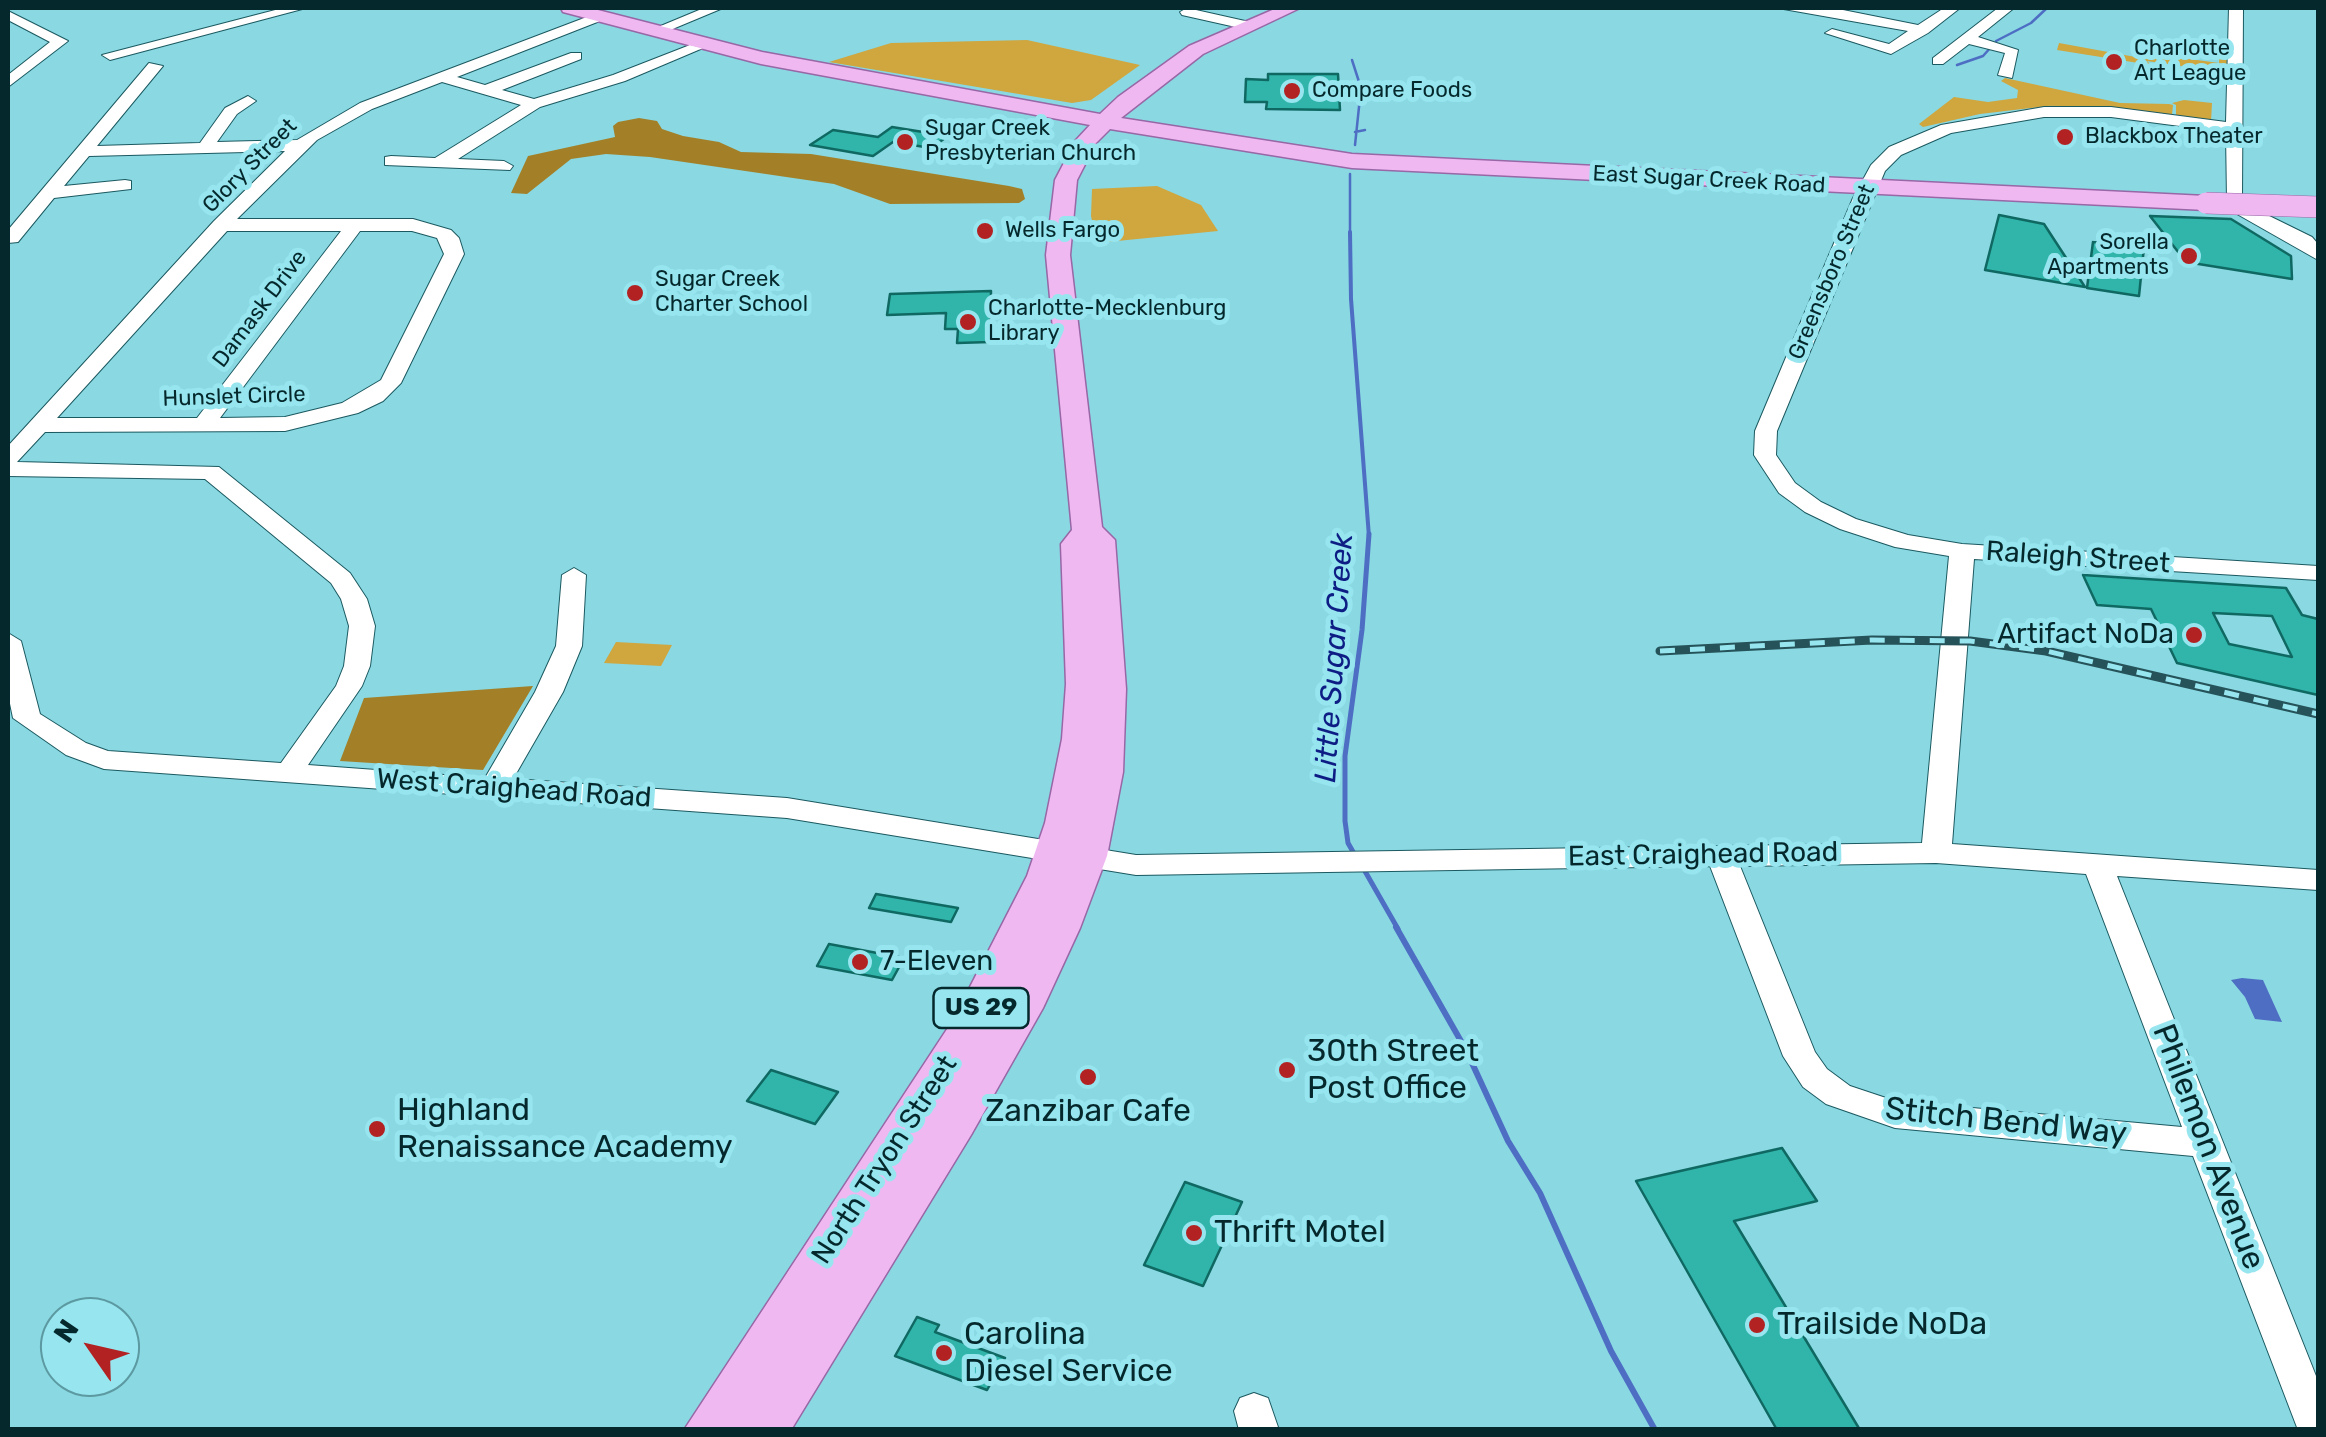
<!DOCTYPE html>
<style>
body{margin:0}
#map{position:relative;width:2326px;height:1437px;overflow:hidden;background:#89d8e2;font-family:Rubik,sans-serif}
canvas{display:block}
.frame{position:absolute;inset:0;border:10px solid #05282c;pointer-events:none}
.north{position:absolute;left:40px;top:1297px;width:100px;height:100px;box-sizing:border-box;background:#96e5ef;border:2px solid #5c99a1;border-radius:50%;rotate:304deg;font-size:28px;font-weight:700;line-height:40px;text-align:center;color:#05282c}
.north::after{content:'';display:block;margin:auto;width:35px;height:45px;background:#b32223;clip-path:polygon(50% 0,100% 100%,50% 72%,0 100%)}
</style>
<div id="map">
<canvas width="2326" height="1437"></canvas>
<div class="frame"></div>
<div class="north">N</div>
</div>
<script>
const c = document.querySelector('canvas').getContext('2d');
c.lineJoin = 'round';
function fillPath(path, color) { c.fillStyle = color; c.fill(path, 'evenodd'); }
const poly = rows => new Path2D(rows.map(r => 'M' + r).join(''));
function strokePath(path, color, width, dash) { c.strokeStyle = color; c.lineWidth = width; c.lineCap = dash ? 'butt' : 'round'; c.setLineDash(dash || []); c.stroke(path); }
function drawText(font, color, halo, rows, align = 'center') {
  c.font = font + ' Rubik,sans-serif'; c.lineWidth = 10; c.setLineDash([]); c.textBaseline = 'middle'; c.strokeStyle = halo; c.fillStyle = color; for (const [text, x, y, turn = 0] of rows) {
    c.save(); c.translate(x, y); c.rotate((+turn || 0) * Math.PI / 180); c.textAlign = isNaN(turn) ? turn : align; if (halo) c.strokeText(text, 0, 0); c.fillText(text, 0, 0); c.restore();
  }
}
const green = poly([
 [1027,40,1140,65,1091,100,1072,103,829,62,891,43],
 [2220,41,2228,43,2226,74,2222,73,2221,66,2212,66,2214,71,2147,61,2151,65,2057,50,2059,43,2152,60,2153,54,2219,63],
 [2005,78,2120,103,2169,104,2173,105,2172,115,2176,116,2176,105,2172,103,2184,100,2212,103,2211,122,2033,108,2065,104,1980,114,1923,127,1919,124,1954,97,1988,102,2017,98,2018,90,2001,81],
 [1157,186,1201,205,1218,231,1097,243,1091,216,1092,189],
 [616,642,672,645,661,666,604,663]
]);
const forest = poly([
 [639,118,657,121,662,129,683,136,719,142,741,152,811,154,1009,186,1022,189,1025,199,1019,203,890,204,834,184,650,157,606,154,571,159,527,194,511,193,528,156,615,137,613,126,618,122],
 [533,686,483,770,340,761,364,698]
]);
const water = poly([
 [2242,978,2263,980,2282,1022,2255,1019,2245,997,2231,980]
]);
const streamFar3 = poly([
 [1996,41,2031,23,2047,8],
 [1352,60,1361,88,1355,145],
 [1957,65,1983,56,1992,46],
 [1355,132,1365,130],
 [1350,174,1350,234]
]);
const streamFar2 = poly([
 [1350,232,1351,299,1369,537]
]);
const streamFar1 = poly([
 [1356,857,1348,843,1345,821,1345,756,1362,630,1369,534],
 [1362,866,1398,929]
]);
const stream = poly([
 [1396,927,1466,1050,1508,1141,1540,1193,1611,1351,1655,1430]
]);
const building = poly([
 [1268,74,1338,74,1340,110,1266,109,1267,102,1245,102,1246,79,1268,80,1268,74],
 [892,127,948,136,931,148,893,142,873,156,810,145,833,130,878,137,892,127],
 [1999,215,2044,224,2085,287,1985,270,1999,215],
 [2150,216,2231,219,2291,256,2292,279,2186,262,2150,216],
 [2093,242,2144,247,2139,296,2087,288,2093,242],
 [991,291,990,342,957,343,958,329,945,329,946,313,887,315,890,294,991,291],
 [2083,575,2286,588,2302,615,2318,619,2318,695,2177,663,2151,609,2097,605,2083,575],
 [2213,613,2272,616,2292,657,2229,644,2213,613],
 [876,894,958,908,951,922,869,908,876,894],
 [829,944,904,958,892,980,817,966,829,944],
 [771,1070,838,1092,815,1124,747,1101,771,1070],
 [1782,1148,1817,1201,1734,1221,1860,1430,1777,1430,1636,1181,1782,1148],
 [1185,1182,1242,1202,1203,1286,1144,1265,1185,1182],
 [917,1317,939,1325,935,1332,1005,1358,987,1390,895,1356,917,1317]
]);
const minor = poly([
 [283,8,306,8,110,60,102,55,283,8],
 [704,8,723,8,663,33,651,30,704,8],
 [1187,8,1254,23,1256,26,1249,30,1182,15,1180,12,1187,8],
 [1778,8,1838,9,1918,25,1944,8,1960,8,1928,33,1891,54,1825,33,1832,29,1889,44,1908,31,1778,8],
 [1998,8,2014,8,1978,37,2018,50,2012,78,1998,75,2005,53,1969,44,1943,64,1933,64,1933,58,1998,8],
 [2229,8,2243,8,2242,197,2249,206,2312,237,2318,244,2318,260,2237,214,2227,201,2226,132,2111,117,2044,117,1951,133,1901,155,1885,171,1777,431,1776,455,1795,483,1821,502,1856,519,1908,535,1962,544,2318,566,2318,580,1974,559,1952,844,2318,870,2318,890,2117,876,2318,1381,2318,1430,2298,1430,2193,1156,1895,1128,1826,1104,1803,1087,1783,1056,1710,866,1136,875,787,818,104,769,66,755,13,718,8,694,8,633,21,641,40,714,86,743,108,751,281,763,336,686,344,666,349,626,341,599,331,583,205,479,8,476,8,446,214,221,285,151,89,156,64,186,125,180,131,181,131,189,54,198,18,242,8,243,8,230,149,63,163,66,97,146,200,143,225,108,248,96,256,101,237,114,217,142,297,140,360,103,600,12,605,13,605,19,457,77,485,85,571,53,581,53,581,59,502,90,534,99,613,75,690,45,703,48,625,81,540,107,458,159,504,161,513,166,510,170,385,165,385,157,391,156,435,158,521,105,442,82,372,109,317,140,237,219,413,219,451,230,459,238,464,254,401,383,383,401,358,413,285,431,45,432,17,462,219,467,350,573,367,599,375,626,370,666,362,686,308,765,485,778,535,692,556,646,562,575,574,568,586,575,582,646,563,692,513,779,787,798,1136,855,1922,843,1949,556,1895,547,1840,529,1805,512,1779,493,1754,455,1755,431,1853,198,1871,165,1889,147,1941,125,2044,107,2111,107,2226,122,2229,8],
 [227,231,341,231,197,418,57,418,227,231],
 [360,231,412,231,437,238,444,254,381,380,342,403,285,417,220,418,360,231],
 [1936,863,2086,874,2182,1127,1895,1101,1850,1086,1827,1069,1815,1052,1740,866,1936,863],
 [8,11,68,41,8,87,8,75,50,42,8,20,8,11],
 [1254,1393,1268,1398,1279,1430,1239,1430,1234,1411,1240,1398,1254,1393]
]);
const major = poly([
 [561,8,590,8,762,52,1100,114,1118,97,1189,46,1277,8,1300,8,1203,54,1121,118,1352,154,2206,196,2217,203,2206,210,1352,168,1110,129,1096,143,1077,180,1070,255,1102,527,1115,540,1126,689,1123,772,1107,856,1080,928,1043,1008,971,1135,791,1430,684,1430,953,1020,1027,876,1045,823,1062,739,1066,684,1061,544,1072,530,1046,255,1055,180,1076,140,1090,125,761,64,563,12,561,8]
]);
const rail = poly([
 [1660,651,1872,640,1970,641,2046,651,2318,714]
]);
const majorBridge = poly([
 [2206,203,2318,207]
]);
const markers = [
 [2114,62,10,"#b32223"],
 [1292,91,10,"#b32223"],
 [2065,137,10,"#b32223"],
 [905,142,10,"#b32223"],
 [985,231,10,"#b32223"],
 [2189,256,10,"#b32223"],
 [635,293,10,"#b32223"],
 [968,322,10,"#b32223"],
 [2194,635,10,"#b32223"],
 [860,962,10,"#b32223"],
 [1287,1070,10,"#b32223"],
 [1088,1077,10,"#b32223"],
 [377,1129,10,"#b32223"],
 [1194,1233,10,"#b32223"],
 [1757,1325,10,"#b32223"],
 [944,1353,10,"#b32223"]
];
const farPoinames = [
 ["Charlotte",2134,49],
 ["Art League",2134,74],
 ["Compare Foods",1312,91],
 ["Sugar Creek",925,129],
 ["Presbyterian Church",925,154],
 ["Blackbox Theater",2085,137],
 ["Wells Fargo",1005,231],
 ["Sorella",2169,243,"right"],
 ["Apartments",2169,268,"right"],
 ["Sugar Creek",655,280],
 ["Charter School",655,305],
 ["Charlotte-Mecklenburg",988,309],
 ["Library",988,334]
];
const farStreetnames = [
 ["Glory Street",250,166,-45],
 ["East Sugar Creek Road",1709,180,3],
 ["Greensboro Street",1832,272,-67],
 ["Damask Drive",260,309,-53],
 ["Hunslet Circle",234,397,-2]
];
const shields = [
 [981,1008,95]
];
const shieldNames = [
 ["US 29",981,1008]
];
const streetNames = [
 ["Raleigh Street",2078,558,4],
 ["West Craighead Road",514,789,4],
 ["East Craighead Road",1703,855,-1],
 ["North Tryon Street",885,1160,-57]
];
const poiNames = [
 ["Artifact NoDa",2174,635],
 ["7-Eleven",880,962,"left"]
];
const waterNames = [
 ["Little Sugar Creek",1335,658,-86]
];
const nearPoinames = [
 ["30th Street",1307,1052],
 ["Post Office",1307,1089],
 ["Highland",397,1111],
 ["Renaissance Academy",397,1148],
 ["Zanzibar Cafe",1088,1112,"center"],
 ["Thrift Motel",1214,1233],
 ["Trailside NoDa",1777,1325],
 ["Carolina",964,1335],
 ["Diesel Service",964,1372]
];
const nearStreetnames = [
 ["Stitch Bend Way",2006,1122,6],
 ["Philemon Avenue",2208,1147,69]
];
fillPath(green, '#d0a63f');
fillPath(forest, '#a38028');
fillPath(water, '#4e6ec4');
strokePath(streamFar3, '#4e6ec4', 2.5);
strokePath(streamFar2, '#4e6ec4', 4);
strokePath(streamFar1, '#4e6ec4', 5);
strokePath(stream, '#4e6ec4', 6);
fillPath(building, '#31b5aa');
strokePath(building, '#0f6962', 2.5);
strokePath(minor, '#1b5960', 2);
strokePath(major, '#9767a6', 3);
fillPath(minor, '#fff');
fillPath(major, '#f0b8f1');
strokePath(rail, '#255359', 9);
strokePath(rail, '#96e5ef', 5, [15]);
strokePath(majorBridge, '#9767a6', 22, []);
strokePath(majorBridge, '#f0b8f1', 21);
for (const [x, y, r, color] of markers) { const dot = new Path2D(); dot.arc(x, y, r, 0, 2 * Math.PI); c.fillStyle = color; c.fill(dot); strokePath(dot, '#96e5ef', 4); }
drawText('22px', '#05282c', '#96e5ef', farPoinames, 'left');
drawText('22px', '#05282c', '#96e5ef', farStreetnames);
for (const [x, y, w] of shields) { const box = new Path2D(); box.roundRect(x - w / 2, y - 20, w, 40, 8); c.fillStyle = '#96e5ef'; c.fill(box); strokePath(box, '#05282c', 2.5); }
drawText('bold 25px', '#05282c', null, shieldNames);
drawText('28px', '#05282c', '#96e5ef', streetNames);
drawText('28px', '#05282c', '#96e5ef', poiNames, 'right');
drawText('italic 30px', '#0d1d84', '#96e5ef', waterNames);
drawText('32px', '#05282c', '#96e5ef', nearPoinames, 'left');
drawText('32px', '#05282c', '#96e5ef', nearStreetnames);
</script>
